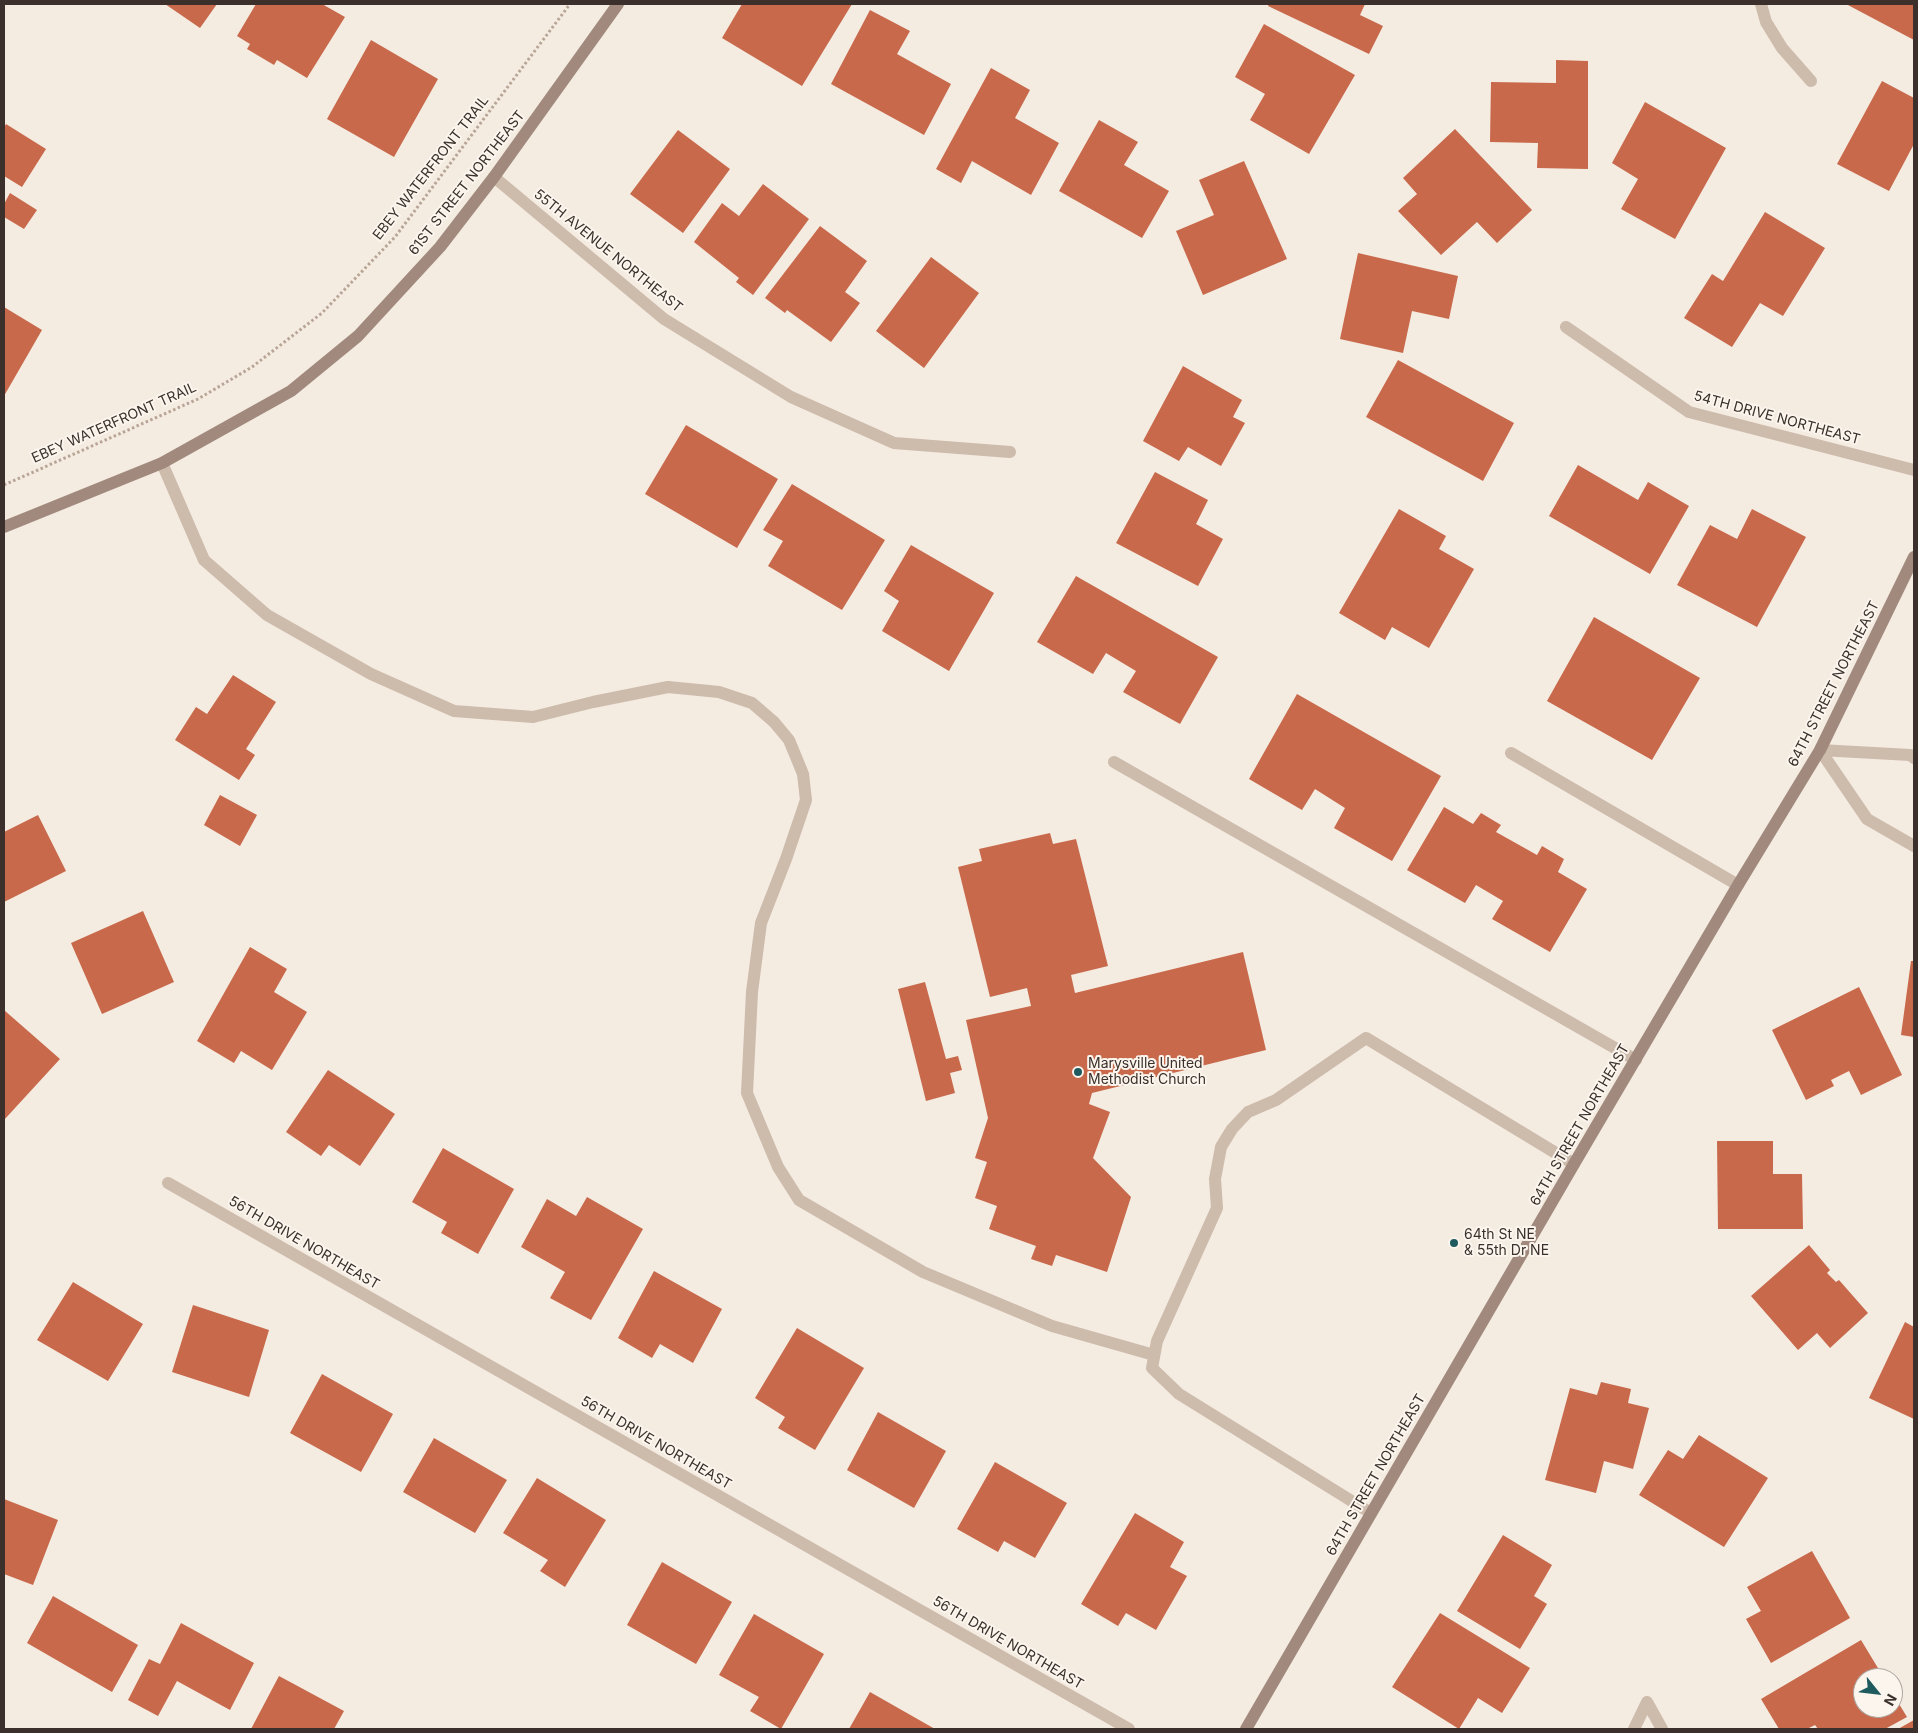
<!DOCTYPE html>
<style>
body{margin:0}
#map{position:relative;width:1918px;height:1733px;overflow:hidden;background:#f4ebe1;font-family:Inter,sans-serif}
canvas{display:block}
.frame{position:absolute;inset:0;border:5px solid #3b302b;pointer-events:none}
.north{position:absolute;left:1853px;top:1668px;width:50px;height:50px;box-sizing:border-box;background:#fbf5ee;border:1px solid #aea6a0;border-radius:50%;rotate:119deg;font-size:14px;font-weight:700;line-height:20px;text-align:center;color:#3b302b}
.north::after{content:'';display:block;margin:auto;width:18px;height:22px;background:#1f5a5e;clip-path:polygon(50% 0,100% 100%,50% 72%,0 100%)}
</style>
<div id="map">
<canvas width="1918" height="1733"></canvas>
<div class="frame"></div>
<div class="north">N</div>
</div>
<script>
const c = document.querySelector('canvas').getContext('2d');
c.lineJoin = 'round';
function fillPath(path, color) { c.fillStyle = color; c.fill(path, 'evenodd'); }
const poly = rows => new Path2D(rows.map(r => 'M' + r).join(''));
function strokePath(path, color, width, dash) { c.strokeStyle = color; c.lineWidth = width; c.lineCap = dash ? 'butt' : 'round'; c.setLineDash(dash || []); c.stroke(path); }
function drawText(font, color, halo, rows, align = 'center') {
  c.font = font + ' Inter,sans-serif'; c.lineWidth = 4; c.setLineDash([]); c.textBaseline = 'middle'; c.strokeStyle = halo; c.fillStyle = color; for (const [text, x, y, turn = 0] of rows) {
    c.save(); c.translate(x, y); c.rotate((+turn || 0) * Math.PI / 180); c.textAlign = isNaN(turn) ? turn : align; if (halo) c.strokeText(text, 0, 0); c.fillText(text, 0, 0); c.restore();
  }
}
const building = poly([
 [165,4,217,4,200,28],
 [256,4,322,4,345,17,307,78,277,60,274,65,247,49,250,44,237,36],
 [742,4,852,4,802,86,722,38],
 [1269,4,1365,4,1360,15,1383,26,1369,54,1268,6],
 [1846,4,1914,4,1914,40],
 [870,10,910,31,897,54,951,84,924,135,831,84],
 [1264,24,1355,75,1309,154,1250,120,1265,94,1235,77],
 [371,40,438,79,394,157,327,119],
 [1556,60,1588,61,1588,169,1537,168,1538,143,1490,142,1491,82,1556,83],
 [991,68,1030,90,1015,118,1059,143,1031,195,972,161,961,183,936,169],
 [1882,81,1914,98,1914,144,1889,191,1837,164],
 [1645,102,1726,148,1675,239,1621,209,1638,179,1612,163],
 [1099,120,1138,142,1124,165,1169,191,1142,238,1059,191],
 [6,124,46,149,22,187,4,176,4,128],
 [1455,129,1532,210,1497,243,1477,222,1441,255,1398,211,1417,194,1403,178],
 [678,130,730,169,683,233,630,194],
 [1244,161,1287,259,1203,295,1176,231,1214,215,1199,180],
 [763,184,809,219,753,295,736,282,739,278,694,242,722,203,739,216],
 [10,193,37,210,24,229,4,217,4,204],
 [1765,212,1825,248,1783,316,1760,303,1732,347,1684,318,1712,274,1723,281],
 [820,226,867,261,845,292,860,303,831,342,787,310,785,313,765,298],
 [1358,253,1458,276,1449,319,1412,311,1403,353,1340,339],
 [931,257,979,293,924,368,876,331],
 [4,307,42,330,4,396],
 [1398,360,1514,423,1483,481,1366,417],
 [1183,366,1242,400,1233,417,1245,423,1221,466,1188,447,1179,461,1143,441],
 [686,425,778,479,737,548,645,494],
 [1578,465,1638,500,1648,482,1689,506,1650,574,1549,516],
 [1155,472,1208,500,1196,524,1223,539,1198,586,1116,543],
 [792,484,885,540,842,610,768,566,783,541,763,530],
 [1399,509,1446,536,1439,549,1474,569,1429,648,1392,627,1385,640,1339,613],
 [1752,509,1806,537,1757,627,1677,585,1710,525,1737,539],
 [911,545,994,593,949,671,882,631,899,601,884,591],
 [1076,576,1218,657,1180,724,1123,692,1136,671,1106,653,1093,674,1037,642],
 [1594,617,1700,678,1652,760,1547,701],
 [233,675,276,702,246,749,255,755,239,780,175,740,196,707,207,714],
 [1297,694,1441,776,1392,861,1334,828,1345,808,1315,789,1302,810,1249,779],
 [220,795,257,815,240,846,204,825],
 [1444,807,1473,824,1481,813,1501,825,1496,832,1537,855,1542,846,1564,859,1558,872,1587,889,1550,952,1492,919,1503,901,1476,885,1465,903,1407,870],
 [38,815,66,871,4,902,4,832],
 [1050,833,1053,844,1076,839,1108,966,1071,975,1075,993,1243,952,1266,1050,1092,1093,1089,1104,1110,1112,1093,1158,1131,1197,1107,1272,1056,1255,1052,1266,1031,1259,1036,1246,989,1229,997,1206,975,1198,987,1162,975,1158,988,1118,966,1020,1031,1006,1027,988,990,997,958,867,982,861,979,849],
 [143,911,174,982,102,1014,71,943],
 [250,947,287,969,274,992,307,1012,272,1070,241,1051,234,1063,197,1041],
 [1911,961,1914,961,1914,1037,1901,1035],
 [925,982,946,1059,958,1056,962,1070,950,1073,955,1093,926,1101,898,989],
 [1859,987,1902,1075,1861,1095,1849,1071,1831,1080,1834,1086,1806,1100,1772,1030],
 [4,1010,60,1059,4,1120],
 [328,1070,395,1114,360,1166,329,1145,321,1156,286,1132],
 [1717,1141,1773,1141,1773,1174,1802,1174,1803,1229,1718,1229],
 [443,1148,514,1189,478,1254,441,1233,447,1222,412,1202],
 [587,1197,643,1229,591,1320,550,1298,565,1272,521,1247,547,1199,576,1216],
 [1809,1245,1830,1270,1827,1273,1836,1282,1839,1280,1868,1313,1830,1348,1817,1333,1798,1350,1751,1296],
 [654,1271,722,1309,693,1363,660,1344,652,1358,618,1338],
 [73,1282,143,1324,108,1381,37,1340],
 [193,1305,269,1330,249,1397,172,1372],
 [1905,1322,1914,1327,1914,1419,1869,1398],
 [797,1328,864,1368,815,1450,778,1428,785,1417,755,1398],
 [322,1374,393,1414,361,1472,290,1433],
 [1601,1382,1631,1389,1628,1403,1649,1408,1633,1469,1604,1461,1596,1493,1545,1480,1570,1388,1597,1395],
 [878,1412,946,1451,914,1508,847,1470],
 [1699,1435,1768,1478,1724,1547,1639,1495,1668,1450,1683,1459],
 [434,1438,507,1480,475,1533,403,1492],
 [995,1462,1067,1503,1035,1558,1004,1541,998,1552,957,1529],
 [537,1478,606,1520,565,1587,540,1571,548,1560,503,1533],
 [4,1499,58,1520,33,1585,4,1574],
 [1135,1513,1184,1542,1170,1567,1187,1576,1156,1630,1126,1613,1118,1626,1081,1604],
 [1503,1535,1552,1565,1534,1596,1547,1604,1520,1649,1457,1611],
 [1812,1551,1850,1618,1771,1663,1746,1619,1761,1611,1747,1587],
 [662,1562,732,1602,696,1664,627,1625],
 [53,1596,138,1645,112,1692,27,1643],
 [1440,1613,1530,1668,1502,1713,1478,1698,1459,1729,1392,1687],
 [754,1614,824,1654,781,1729,750,1711,759,1697,719,1675],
 [181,1623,254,1663,230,1710,177,1681,158,1716,128,1700,149,1659,160,1664],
 [1861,1640,1884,1678,1863,1678,1863,1708,1893,1708,1893,1694,1907,1717,1885,1729,1818,1729,1815,1725,1807,1729,1779,1729,1761,1699],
 [279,1676,344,1711,334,1729,251,1729],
 [870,1692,935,1729,849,1729],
 [1914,1720,1914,1729,1898,1729]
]);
const path = poly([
 [4,485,198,399,252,367,322,313,395,237,570,4]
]);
const lane = poly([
 [1761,4,1766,22,1782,48,1811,81],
 [162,463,204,560,267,615,371,674,454,711,533,717,593,702,668,687,719,692,752,703,774,722,789,740,803,774,806,800,786,859,761,923,752,992,747,1093,778,1167,799,1200,923,1272,1052,1326,1154,1355],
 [1511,753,1738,885],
 [1114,762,1636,1060],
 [1371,1513,1179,1394,1152,1368,1157,1341,1217,1208,1215,1179,1221,1147,1232,1129,1248,1112,1276,1100,1366,1038,1574,1164]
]);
const street = poly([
 [494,177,664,319,791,397,894,443,1010,452],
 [1566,327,1689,412,1914,470],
 [1820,750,1867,819,1914,846],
 [1820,750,1910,755,1914,758],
 [168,1183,1129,1729],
 [1647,1702,1662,1729],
 [1634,1729,1647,1702]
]);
const secondary = poly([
 [4,527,162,463,291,391,358,336,440,247,494,177,618,4],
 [1246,1729,1574,1164,1738,885,1820,750,1914,557]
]);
const markers = [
 [1078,1072,5,"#1f5a5e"],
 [1454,1243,5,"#1f5a5e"]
];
const streetNames = [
 ["EBEY WATERFRONT TRAIL",431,168,-52],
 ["61ST STREET NORTHEAST",467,183,-52],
 ["55TH AVENUE NORTHEAST",608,251,39],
 ["54TH DRIVE NORTHEAST",1777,418,15],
 ["EBEY WATERFRONT TRAIL",114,423,-24],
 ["64TH STREET NORTHEAST",1834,684,-63],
 ["64TH STREET NORTHEAST",1580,1125,-60],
 ["56TH DRIVE NORTHEAST",304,1243,30],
 ["56TH DRIVE NORTHEAST",656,1443,30],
 ["64TH STREET NORTHEAST",1376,1475,-60],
 ["56TH DRIVE NORTHEAST",1008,1643,30]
];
const poiNames = [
 ["Marysville United",1088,1064],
 ["Methodist Church",1088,1080],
 ["64th St NE",1464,1235],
 ["& 55th Dr NE",1464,1251]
];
fillPath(building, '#c8694b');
strokePath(path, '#b9a596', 3, [2.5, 2.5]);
strokePath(lane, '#cdbbac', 12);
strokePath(street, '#cdbbac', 12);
strokePath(secondary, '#a18a7d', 12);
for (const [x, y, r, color] of markers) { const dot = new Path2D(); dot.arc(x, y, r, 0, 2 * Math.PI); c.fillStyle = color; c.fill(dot); strokePath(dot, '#fbf5ee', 2); }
drawText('14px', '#3b302b', '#fbf5ee', streetNames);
drawText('14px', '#3b302b', '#fbf5ee', poiNames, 'left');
</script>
